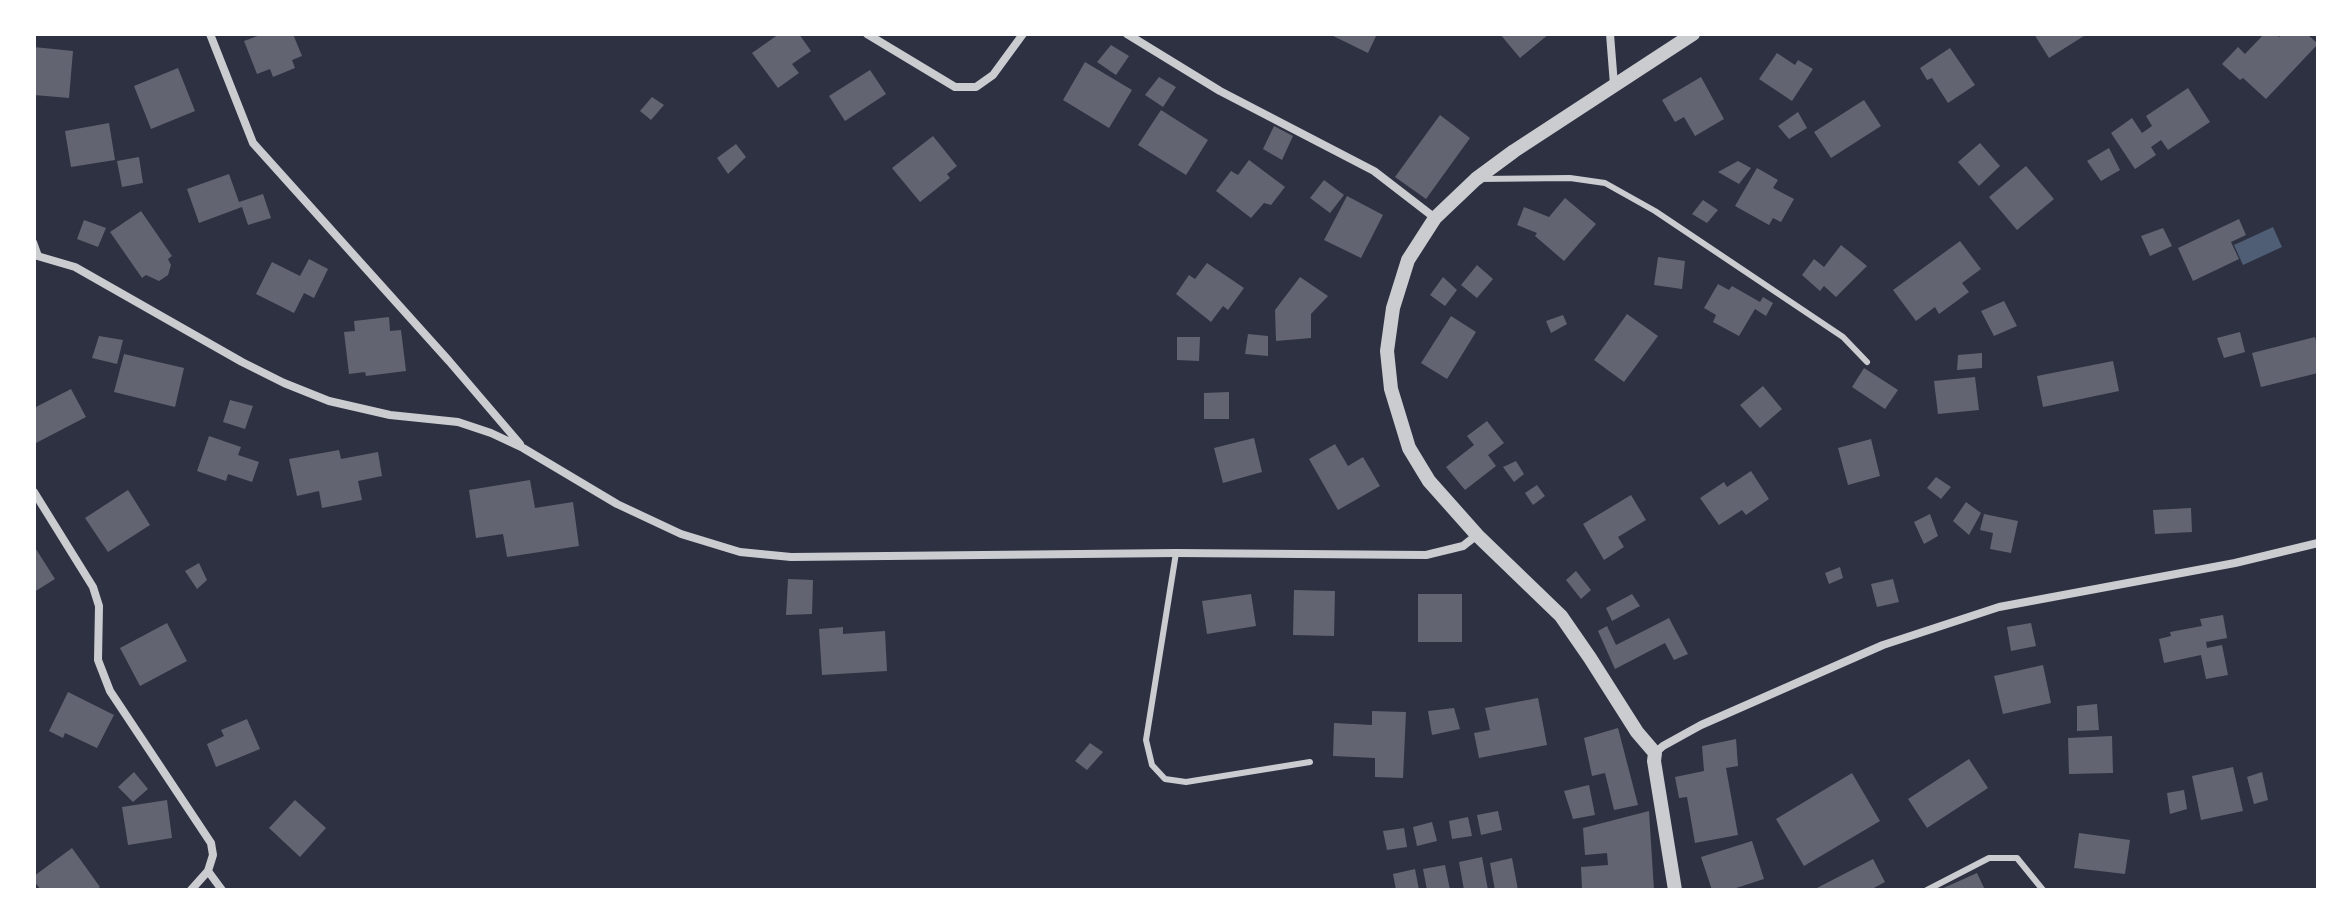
<!DOCTYPE html>
<style>
body{margin:0}
#map{position:relative;width:2352px;height:924px;overflow:hidden;background:#2d3142;font-family:"Noto Sans",sans-serif}
canvas{display:block}
.frame{position:absolute;inset:0;border:36px solid #fff;pointer-events:none}
</style>
<div id="map">
<canvas width="2352" height="924"></canvas>
<div class="frame"></div>
</div>
<script>
const c = document.querySelector('canvas').getContext('2d');
c.lineJoin = 'round';
function fillPath(path, color) { c.fillStyle = color; c.fill(path, 'evenodd'); }
const poly = rows => new Path2D(rows.map(r => 'M' + r).join(''));
function strokePath(path, color, width, dash) { c.strokeStyle = color; c.lineWidth = width; c.lineCap = dash ? 'butt' : 'round'; c.setLineDash(dash || []); c.stroke(path); }
const water = poly([
 [2273,227,2282,247,2243,265,2234,245]
]);
const building = poly([
 [263,34,293,34,302,56,292,60,295,68,273,77,270,69,257,74,244,41],
 [779,34,799,34,811,51,792,64,799,73,778,88,752,53],
 [1329,34,1377,34,1368,53],
 [1500,34,1549,34,1520,58],
 [2034,34,2087,34,2049,58],
 [2264,34,2276,34,2279,37,2282,34,2307,34,2318,44,2266,99,2243,78,2240,80,2222,64,2238,47,2245,54],
 [1111,45,1129,56,1116,75,1097,62],
 [34,47,73,51,69,98,34,95],
 [1950,48,1975,85,1948,103,1932,78,1927,80,1920,68],
 [1777,53,1795,65,1798,60,1813,69,1792,101,1759,79],
 [1085,62,1132,90,1109,128,1063,100],
 [178,68,195,111,151,129,134,86],
 [870,70,886,94,845,121,829,96],
 [1159,77,1176,87,1163,107,1145,95],
 [1701,77,1724,119,1695,136,1684,117,1675,122,1662,100],
 [2188,88,2210,122,2168,150,2161,140,2151,147,2156,155,2135,169,2111,133,2132,118,2142,133,2152,126,2146,116],
 [652,97,664,105,651,120,640,111],
 [1864,100,1881,126,1831,158,1814,132],
 [1161,110,1208,140,1186,175,1138,145],
 [1798,112,1807,128,1789,139,1778,126],
 [1440,115,1470,138,1426,199,1395,177],
 [109,123,115,160,71,167,65,131],
 [1274,126,1293,136,1282,160,1263,149],
 [933,136,957,166,947,174,950,178,920,202,892,168],
 [1980,143,2000,166,1979,186,1958,162],
 [736,144,746,157,728,174,717,158],
 [2109,148,2120,170,2101,181,2087,161],
 [139,157,143,183,122,187,117,161],
 [1249,160,1285,187,1271,205,1264,203,1251,218,1216,191,1231,171,1238,175],
 [1738,161,1751,168,1739,184,1718,172],
 [2026,166,2054,199,2017,230,1989,197],
 [1757,168,1778,180,1773,188,1794,199,1781,222,1773,218,1769,225,1735,206],
 [229,174,239,202,263,194,271,218,248,225,242,207,199,223,187,189],
 [1324,180,1344,195,1330,213,1310,198],
 [1347,196,1383,215,1361,258,1324,240],
 [1565,198,1596,224,1564,261,1535,236,1537,233,1517,225,1524,207,1549,217],
 [1703,200,1718,210,1707,223,1692,214],
 [141,211,172,256,168,259,171,265,168,275,159,281,146,275,142,278,110,232],
 [2239,219,2246,235,2231,242,2239,259,2193,281,2178,248],
 [84,220,106,228,98,247,77,239],
 [2163,228,2172,246,2150,256,2141,236],
 [1960,241,1981,269,1962,283,1969,292,1939,314,1935,307,1916,321,1893,290],
 [1841,245,1867,266,1836,297,1824,286,1820,291,1802,275,1814,259,1824,267],
 [1658,257,1685,261,1682,289,1654,285],
 [309,259,328,269,314,298,304,293,294,313,256,294,272,262,300,276],
 [1207,263,1244,288,1228,310,1223,306,1211,322,1176,294,1189,275,1195,279],
 [1477,265,1493,279,1477,298,1461,285],
 [1300,277,1328,296,1311,314,1311,338,1276,341,1275,310],
 [1443,277,1457,290,1445,306,1430,295],
 [1718,284,1729,290,1732,286,1760,302,1763,297,1773,303,1766,316,1755,309,1739,336,1713,322,1716,315,1704,308],
 [2004,301,2017,326,1994,336,1981,311],
 [1627,314,1658,336,1624,382,1594,360],
 [1563,315,1567,324,1551,333,1546,321],
 [1451,316,1476,332,1447,379,1421,363],
 [389,317,390,331,401,330,406,371,366,376,365,372,349,374,344,332,355,331,354,321],
 [2240,332,2245,352,2224,358,2217,338],
 [1248,334,1268,336,1268,356,1245,354],
 [99,336,123,340,117,364,92,358],
 [1177,337,1200,337,1199,361,1177,360],
 [2315,337,2318,349,2318,373,2261,387,2252,353],
 [1982,353,1982,368,1957,370,1958,355],
 [124,354,184,368,175,407,114,392],
 [2113,361,2119,391,2043,407,2037,376],
 [1864,368,1898,390,1885,409,1852,387],
 [1975,377,1979,410,1938,414,1934,381],
 [1763,386,1782,409,1760,428,1740,405],
 [71,389,86,417,36,443,34,408],
 [1229,392,1229,419,1204,419,1204,393],
 [230,400,253,406,245,429,223,422],
 [1487,421,1504,443,1488,455,1496,466,1465,490,1446,467,1474,445,1467,436],
 [209,436,241,447,238,455,259,462,252,482,228,474,226,481,197,471],
 [1254,438,1262,472,1223,483,1214,448],
 [1871,439,1880,476,1848,485,1838,448],
 [1335,444,1348,466,1363,457,1380,486,1338,510,1309,459],
 [339,450,341,459,378,452,382,476,358,481,362,500,322,508,319,491,297,496,289,459],
 [1516,461,1524,474,1514,482,1503,467],
 [1751,471,1769,499,1746,515,1742,510,1719,525,1700,498,1724,482,1727,487],
 [1936,477,1951,487,1941,499,1927,488],
 [530,480,535,508,573,502,579,546,507,557,503,534,476,538,469,490],
 [1537,485,1545,496,1533,505,1525,493],
 [128,490,150,525,108,552,85,518],
 [1631,495,1646,520,1618,537,1624,547,1604,560,1583,524],
 [1966,502,1981,513,1969,535,1953,521],
 [2191,508,2192,532,2155,534,2153,510],
 [1930,514,1938,536,1924,544,1914,522],
 [1984,514,2018,521,2011,553,1990,549,1993,533,1980,530],
 [34,546,55,579,34,592],
 [199,563,207,580,197,589,185,571],
 [1840,567,1843,578,1829,584,1825,573],
 [1576,571,1591,590,1581,599,1566,580],
 [788,579,813,580,812,614,786,615],
 [1893,579,1899,602,1877,607,1871,584],
 [1294,590,1335,591,1334,636,1293,635],
 [1251,594,1256,626,1207,634,1202,601],
 [1418,594,1462,594,1462,642,1418,642],
 [1632,594,1640,606,1612,621,1606,608],
 [2223,615,2227,638,2206,642,2207,648,2222,645,2228,675,2206,679,2201,655,2164,663,2159,639,2171,636,2170,632,2202,626,2200,619],
 [1669,618,1688,654,1674,660,1665,643,1615,669,1598,631,1607,626,1616,645],
 [167,623,187,661,140,686,120,648],
 [2031,623,2036,646,2011,651,2007,627],
 [843,627,843,634,885,631,887,671,822,675,819,629],
 [2043,665,2051,703,2003,714,1994,676],
 [68,692,114,715,97,748,65,733,63,738,49,731],
 [1538,698,1547,745,1479,758,1474,733,1490,730,1485,708],
 [2097,704,2099,730,2077,731,2077,706],
 [1454,708,1460,729,1432,735,1428,711],
 [1372,711,1406,712,1403,778,1375,777,1375,758,1333,756,1334,723,1372,725],
 [247,719,260,749,216,767,207,744,224,736,221,730],
 [1618,728,1638,805,1614,810,1605,773,1592,776,1584,738],
 [2112,736,2113,773,2069,774,2068,738],
 [1736,739,1738,766,1726,768,1738,835,1695,843,1687,797,1679,798,1675,777,1704,771,1702,746],
 [1090,743,1103,752,1087,770,1075,761],
 [1969,759,1988,788,1927,828,1908,799],
 [2233,767,2243,811,2201,820,2192,776],
 [134,772,148,789,133,802,118,787],
 [2262,772,2268,800,2254,804,2247,777],
 [1852,773,1880,821,1804,866,1776,819],
 [1589,785,1595,815,1573,819,1564,791],
 [2184,790,2187,809,2170,814,2167,793],
 [167,800,172,838,128,845,122,807],
 [295,800,326,828,300,857,269,828],
 [1498,811,1502,830,1481,835,1477,815],
 [1649,811,1654,890,1582,890,1581,867,1608,865,1607,853,1585,855,1583,828],
 [1468,817,1472,836,1452,839,1449,821],
 [1432,822,1437,841,1417,846,1413,827],
 [1404,828,1407,847,1387,850,1383,831],
 [2079,833,2130,840,2125,874,2074,868],
 [1752,841,1764,879,1730,890,1712,890,1701,857],
 [72,848,100,887,96,890,41,890,34,881,34,876],
 [1482,857,1488,890,1464,890,1459,862],
 [1512,858,1518,890,1495,890,1490,863],
 [1873,859,1885,882,1870,890,1813,890],
 [1445,865,1450,890,1427,890,1423,869],
 [1415,869,1419,890,1396,890,1393,874],
 [1977,873,1985,890,1939,890]
]);
const service = poly([
 [1479,179,1570,178,1605,183,1655,211,1843,337,1867,362],
 [34,242,39,256],
 [1176,553,1146,740,1152,765,1165,779,1186,782,1310,762],
 [1927,890,1989,858,2017,858,2043,890]
]);
const minor = poly([
 [210,34,253,143,449,361,520,444],
 [867,34,955,87,976,87,993,75,1023,34],
 [1127,34,1220,91,1374,171,1435,218],
 [1610,34,1614,85],
 [34,255,75,267,242,362,284,383,329,401,390,415,458,422,491,433,523,448,617,504,681,534,740,552,791,557,1176,553,1426,555,1463,546,1477,535],
 [34,492,93,587,99,606,98,660,110,691,211,843,213,855,208,871,191,890],
 [1655,753,1663,746,1701,725,1883,645,1999,607,2235,563,2318,543],
 [208,871,222,890]
]);
const tertiary = poly([
 [1675,890,1654,761,1655,753,1637,732,1590,658,1561,616,1477,535,1429,481,1409,448,1391,389,1387,351,1393,308,1408,260,1435,218,1476,179,1514,151,1693,34]
]);
fillPath(water, '#4f5d75');
fillPath(building, '#626471');
strokePath(service, '#caccd0', 6);
strokePath(minor, '#caccd0', 8);
strokePath(tertiary, '#caccd0', 14);
</script>
